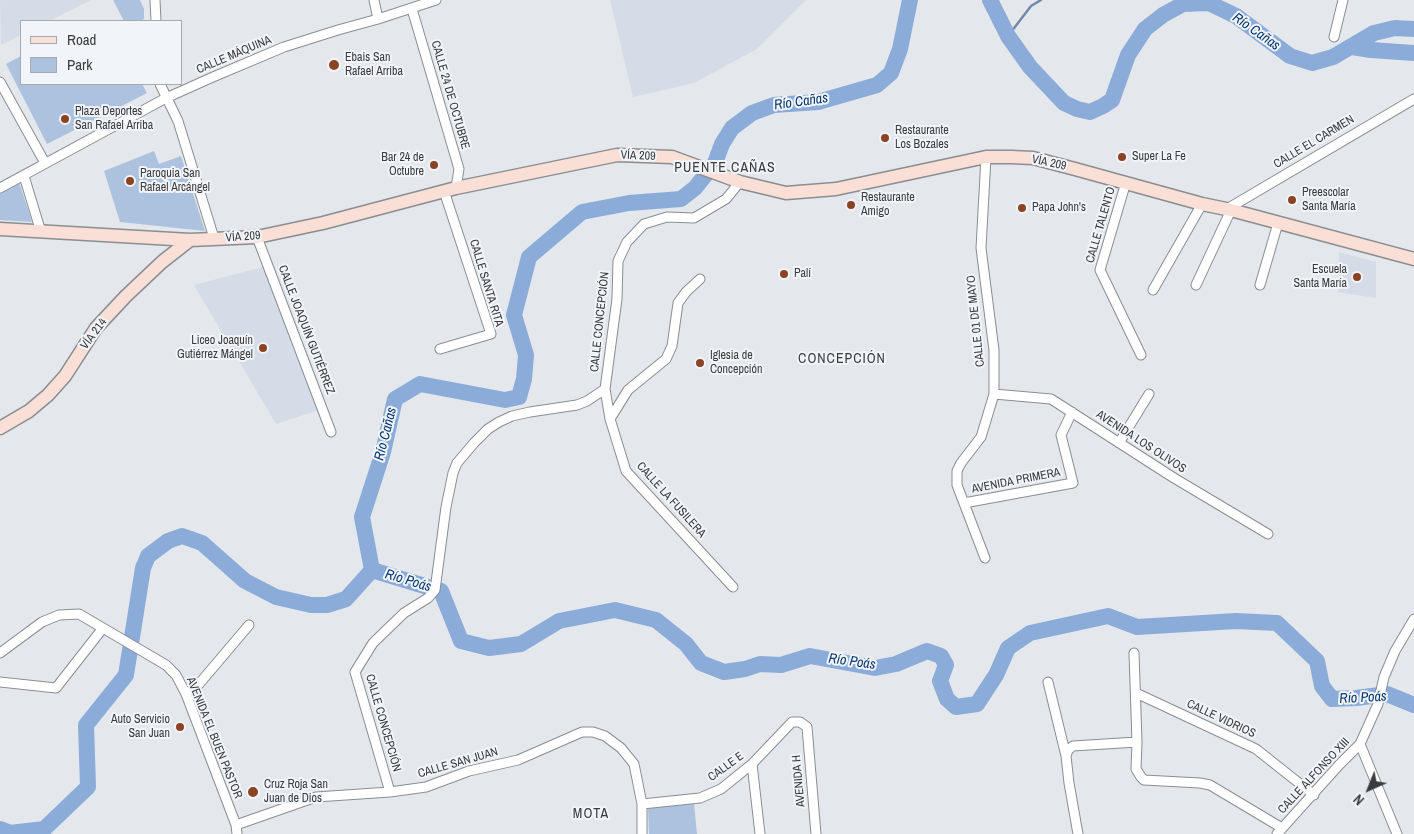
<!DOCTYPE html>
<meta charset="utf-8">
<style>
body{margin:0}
#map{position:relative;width:1414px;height:834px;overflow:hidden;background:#e4e8ec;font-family:"Archivo Narrow",sans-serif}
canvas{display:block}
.legend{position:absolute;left:20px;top:20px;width:162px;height:65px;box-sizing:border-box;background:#f1f5fa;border:1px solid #a7abae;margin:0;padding:6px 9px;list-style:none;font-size:15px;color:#393b3d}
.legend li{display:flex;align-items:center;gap:10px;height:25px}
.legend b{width:25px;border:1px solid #a7abae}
.north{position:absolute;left:1344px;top:764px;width:50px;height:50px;-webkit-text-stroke:4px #f1f5fa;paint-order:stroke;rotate:224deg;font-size:14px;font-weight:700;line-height:20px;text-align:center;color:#393b3d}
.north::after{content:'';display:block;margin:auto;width:18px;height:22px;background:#393b3d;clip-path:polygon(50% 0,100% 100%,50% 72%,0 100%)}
</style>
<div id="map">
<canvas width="1414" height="834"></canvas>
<ul class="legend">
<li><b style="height:6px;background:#f9dfd5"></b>Road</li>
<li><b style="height:14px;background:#adc2de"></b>Park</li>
</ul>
<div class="north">N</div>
</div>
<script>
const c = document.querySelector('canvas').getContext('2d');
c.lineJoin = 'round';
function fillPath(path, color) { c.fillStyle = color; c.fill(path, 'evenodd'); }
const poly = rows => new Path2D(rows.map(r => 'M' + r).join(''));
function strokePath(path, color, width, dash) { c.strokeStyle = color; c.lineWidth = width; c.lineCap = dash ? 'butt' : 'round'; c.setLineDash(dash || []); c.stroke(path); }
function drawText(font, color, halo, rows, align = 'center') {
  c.font = font + ' "Archivo Narrow",sans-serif'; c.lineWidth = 4; c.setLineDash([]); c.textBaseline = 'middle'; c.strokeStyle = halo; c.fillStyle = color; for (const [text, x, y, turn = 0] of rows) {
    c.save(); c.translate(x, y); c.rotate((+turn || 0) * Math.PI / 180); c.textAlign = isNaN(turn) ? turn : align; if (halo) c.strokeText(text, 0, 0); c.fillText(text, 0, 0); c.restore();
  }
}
const built = poly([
 [0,0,91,0,49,21,21,21,21,35,1,45],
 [610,0,806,0,757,49,694,83,633,97],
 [1339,252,1376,262,1376,298,1338,292],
 [263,267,319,410,276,424,194,285]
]);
const green = poly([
 [113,0,140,0,144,9,144,19,140,21,124,21],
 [21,56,21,84,142,84,147,93,47,144,6,64],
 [154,151,159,164,181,156,205,231,120,222,104,171],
 [19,182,32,222,0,220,0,193],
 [694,804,697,834,649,834,648,808]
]);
const stream = poly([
 [1008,36,1031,6,1041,0]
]);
const river = poly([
 [990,0,1008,36,1030,67,1064,103,1077,109,1090,112,1103,106,1112,100,1128,55,1145,29,1163,15,1183,4,1209,3,1236,16,1290,56,1312,63,1333,57,1374,33,1395,28,1414,29],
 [1352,47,1371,50,1414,53],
 [372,570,441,591,461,641,489,648,521,644,559,621,615,610,656,620,686,644,701,663,724,672,745,669,760,664,781,665,810,656,875,668,896,664,927,651,941,656,946,665,940,681,947,699,956,707,977,704,996,675,1008,648,1030,633,1108,616,1137,627,1236,621,1277,623,1317,661,1322,686,1332,699,1356,698,1387,694,1414,705],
 [372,570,362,517,383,452,395,399,420,384,505,400,519,397,524,379,526,355,514,315,529,257,582,212,629,203,681,199,695,188,715,163,722,144,732,128,752,113,774,105,818,102,877,85,891,73,900,49,910,0],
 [0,829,10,833,44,829,88,787,86,725,126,675,143,568,148,556,168,541,182,536,202,543,245,581,276,597,311,605,327,605,346,599,372,570]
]);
const street = poly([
 [155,0,156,21],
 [374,0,378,19],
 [412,9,459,169,456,188],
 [1334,37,1343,0],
 [0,82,45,163],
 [160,84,178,121,214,238],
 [24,176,41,232],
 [1126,182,1100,270,1141,355],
 [0,188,166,98,213,77,284,47,338,30,378,19,436,0],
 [1227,209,1414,99],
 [257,237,331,432],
 [1196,285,1231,210],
 [1260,285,1278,223],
 [1153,290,1202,204],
 [440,349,491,334,444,191],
 [994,394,1051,399,1174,478,1268,534],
 [610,419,628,390,666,359,672,346,678,303,686,292,700,279],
 [1119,443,1149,394],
 [964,503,1073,483,1061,435,1072,412],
 [985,558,957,485,957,471,961,463,981,437,994,394,994,350,981,248,986,157],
 [733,587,626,471,610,419,605,389,617,299,618,261,627,242,644,224,667,217,694,218,726,199,740,182],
 [0,653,42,622,59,615,79,614,166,665,176,675,186,694,236,825,237,834],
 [0,682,56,688,103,628],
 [1048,682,1066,756,1069,783,1078,834],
 [1136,693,1256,749,1314,795],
 [186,694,199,684,249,625],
 [1137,742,1136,769,1141,777,1144,780,1200,783,1210,785,1282,828],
 [1360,744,1397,834],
 [1066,756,1068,750,1073,746,1137,742,1134,653],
 [752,764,760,834],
 [390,792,355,672,373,643,404,613,428,598,435,590,446,507,453,473,457,463,474,443,488,429,499,422,512,416,530,412,577,405,587,401,605,389],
 [642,804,700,798,721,789,752,764,792,722,800,722,807,727,816,834],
 [236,825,316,797,390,792,426,787,469,771,518,760,582,732,593,732,605,736,621,748,634,764,642,804,642,834],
 [1277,834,1339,765,1360,744,1378,704,1384,677,1395,651,1414,619]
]);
const secondary = poly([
 [0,229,190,240,257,237,323,223,456,188,617,155,672,157,740,182,786,193,836,189,986,157,1011,157,1033,158,1075,169,1202,204,1231,210,1414,259],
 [0,428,29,411,48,395,65,376,96,328,126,296,162,262,190,240]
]);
const markers = [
 [334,65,6,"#8b4323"],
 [65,119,5,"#8b4323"],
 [885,138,5,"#8b4323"],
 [1122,157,5,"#8b4323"],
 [434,165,5,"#8b4323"],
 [130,181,5,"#8b4323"],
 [1292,200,5,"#8b4323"],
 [851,205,5,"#8b4323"],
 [1022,208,5,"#8b4323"],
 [784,274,5,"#8b4323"],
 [1357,277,5,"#8b4323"],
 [263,348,5,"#8b4323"],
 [700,363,5,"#8b4323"],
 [180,727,5,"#8b4323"],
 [253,792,6,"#8b4323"]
];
const streetNames = [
 ["CALLE MÁQUINA",234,55,-23],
 ["CALLE 24 DE OCTUBRE",450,95,74],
 ["CALLE EL CARMEN",1314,142,-31],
 ["VÍA 209",638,156,2],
 ["VÍA 209",1049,163,12],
 ["CALLE TALENTO",1101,225,-74],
 ["VÍA 209",243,237,-4],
 ["CALLE SANTA RITA",486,283,73],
 ["CALLE 01 DE MAYO",976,321,-96],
 ["CALLE CONCEPCIÓN",600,322,-84],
 ["CALLE JOAQUÍN GUTIÉRREZ",306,330,69],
 ["VÍA 214",94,334,-53],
 ["AVENIDA LOS OLIVOS",1141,442,33],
 ["AVENIDA PRIMERA",1016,481,-11],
 ["CALLE LA FUSILERA",671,500,48],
 ["CALLE VIDRIOS",1221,719,25],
 ["CALLE CONCEPCIÓN",383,723,74],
 ["AVENIDA EL BUEN PASTOR",214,738,68],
 ["CALLE SAN JUAN",458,763,-16],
 ["CALLE E",726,767,-36],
 ["CALLE ALFONSO XIII",1314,776,-47],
 ["AVENIDA H",799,781,-95]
];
const poiNames = [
 ["Ebais San",345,58],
 ["Rafael Arriba",345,72],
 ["Plaza Deportes",75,112],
 ["San Rafael Arriba",75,126],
 ["Restaurante",895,131],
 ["Los Bozales",895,145],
 ["Super La Fe",1132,157],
 ["Bar 24 de",424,158,"right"],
 ["Octubre",424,172,"right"],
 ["Paroquia San",140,174],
 ["Rafael Arcángel",140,188],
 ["Preescolar",1302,193],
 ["Santa María",1302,207],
 ["Restaurante",861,198],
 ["Amigo",861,212],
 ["Papa John's",1032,208],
 ["Escuela",1347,270,"right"],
 ["Santa María",1347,284,"right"],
 ["Palí",794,274],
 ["Liceo Joaquín",253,341,"right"],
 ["Gutiérrez Mángel",253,355,"right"],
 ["Iglesia de",710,356],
 ["Concepción",710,370],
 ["Auto Servicio",170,720,"right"],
 ["San Juan",170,734,"right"],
 ["Cruz Roja San",264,785],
 ["Juan de Dios",264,799]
];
const waterNames = [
 ["Río Cañas",1256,32,35],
 ["Río Cañas",801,102,-8],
 ["Río Cañas",386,434,-76],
 ["Río Poás",408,581,17],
 ["Río Poás",852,662,8],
 ["Río Poás",1363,698,-3]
];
const neighbourhoodNames = [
 ["PUENTE CAÑAS",725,168],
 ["CONCEPCIÓN",842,359],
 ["MOTA",591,814]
];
fillPath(built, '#d4dce7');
fillPath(green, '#adc2de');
strokePath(stream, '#728aaa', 2.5);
strokePath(river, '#8bacd9', 16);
strokePath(street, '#8a8d91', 11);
strokePath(secondary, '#8a8d91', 15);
strokePath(street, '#fff', 9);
strokePath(secondary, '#f9dfd5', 12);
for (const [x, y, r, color] of markers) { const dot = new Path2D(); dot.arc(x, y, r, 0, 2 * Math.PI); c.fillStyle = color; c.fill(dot); strokePath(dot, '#f1f5fa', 2); }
drawText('12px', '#393b3d', '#f1f5fa', streetNames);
drawText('12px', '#393b3d', '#f1f5fa', poiNames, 'left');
drawText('italic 14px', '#0b386e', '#f1f5fa', waterNames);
c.letterSpacing = '1px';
drawText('14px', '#393b3d', '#f1f5fa', neighbourhoodNames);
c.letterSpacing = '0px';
</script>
